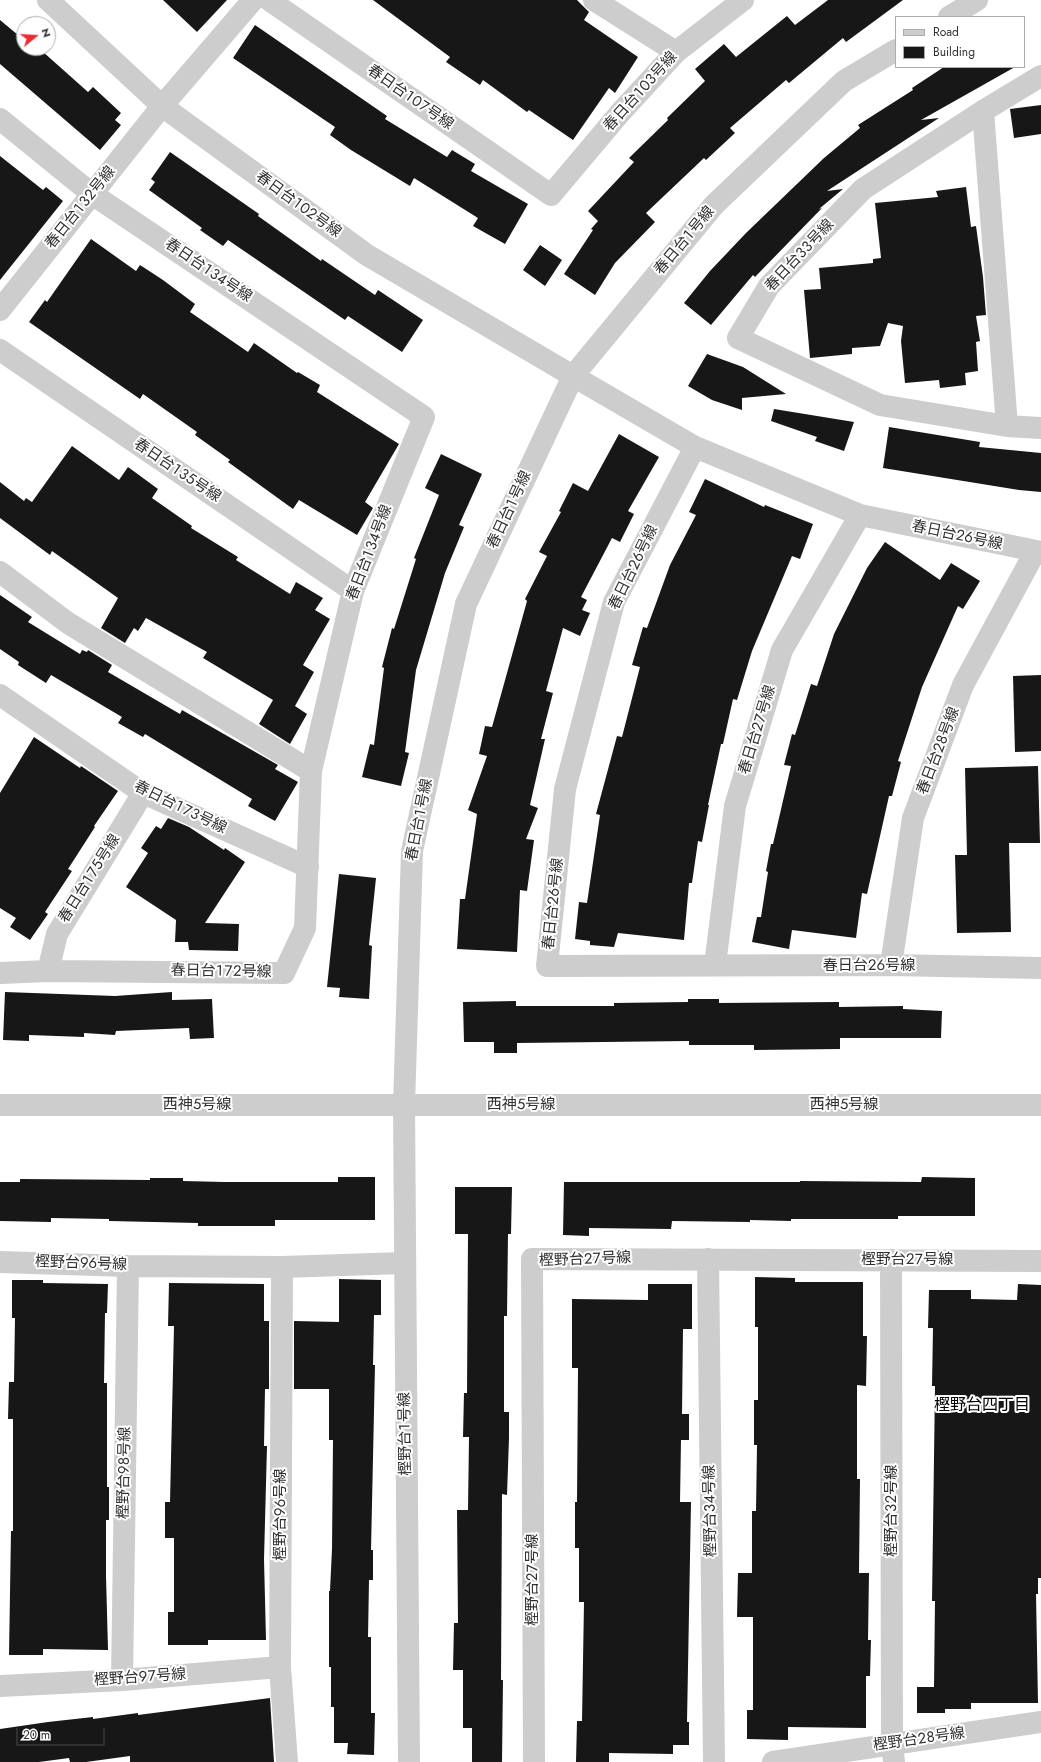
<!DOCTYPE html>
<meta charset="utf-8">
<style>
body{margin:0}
#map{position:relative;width:1041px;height:1762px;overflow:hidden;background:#fff;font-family:Jost,sans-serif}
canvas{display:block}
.legend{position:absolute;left:895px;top:16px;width:130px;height:52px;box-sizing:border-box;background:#fff;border:1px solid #acacac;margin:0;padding:5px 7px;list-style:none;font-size:12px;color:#303030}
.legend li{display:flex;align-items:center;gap:8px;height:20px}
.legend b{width:20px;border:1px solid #acacac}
.north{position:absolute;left:16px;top:16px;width:40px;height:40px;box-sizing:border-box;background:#fff;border:1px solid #acacac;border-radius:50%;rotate:72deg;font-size:11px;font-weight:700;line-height:16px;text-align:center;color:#303030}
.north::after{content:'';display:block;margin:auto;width:14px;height:18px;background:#ed2c31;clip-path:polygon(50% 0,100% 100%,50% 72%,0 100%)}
.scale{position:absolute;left:16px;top:1728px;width:89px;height:18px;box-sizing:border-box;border:2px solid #303030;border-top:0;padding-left:5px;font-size:12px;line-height:14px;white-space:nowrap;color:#303030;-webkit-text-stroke:3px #fff;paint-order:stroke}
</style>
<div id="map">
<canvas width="1041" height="1762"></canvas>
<ul class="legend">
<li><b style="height:5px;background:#cdcdcd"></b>Road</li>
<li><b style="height:11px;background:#171717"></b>Building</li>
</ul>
<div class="north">N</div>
<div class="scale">20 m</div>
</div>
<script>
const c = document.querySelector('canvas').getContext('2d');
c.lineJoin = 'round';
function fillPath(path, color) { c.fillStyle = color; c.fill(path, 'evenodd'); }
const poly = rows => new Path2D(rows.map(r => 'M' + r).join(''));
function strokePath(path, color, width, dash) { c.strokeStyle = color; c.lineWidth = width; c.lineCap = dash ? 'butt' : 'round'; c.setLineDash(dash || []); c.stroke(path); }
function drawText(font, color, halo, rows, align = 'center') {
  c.font = font + ' Jost,"Noto Sans JP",sans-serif'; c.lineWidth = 4; c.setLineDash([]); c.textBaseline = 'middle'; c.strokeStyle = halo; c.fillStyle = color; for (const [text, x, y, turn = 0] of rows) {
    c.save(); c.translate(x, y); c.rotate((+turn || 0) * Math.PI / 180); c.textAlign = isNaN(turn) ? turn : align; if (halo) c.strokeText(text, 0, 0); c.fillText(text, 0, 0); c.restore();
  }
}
const building = poly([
 [163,0,227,0,197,32],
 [373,0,577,0,589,12,584,20,638,57,615,93,609,88,573,140,529,110,527,112,483,80,480,85,446,62,450,57],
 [828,0,903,0,846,42,843,38,789,83,786,80,730,128,735,133,706,160,704,158,646,213,655,222,615,263,595,295,564,274,593,230,591,229,598,221,588,211,634,162,629,158,668,120,667,118,705,81,695,69,724,44,736,57,787,16,795,25],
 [0,20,24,40,24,48,33,48,40,54,42,51,88,92,93,87,121,113,115,120,121,125,100,150,0,64],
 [255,25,387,116,385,119,447,157,452,150,475,164,471,171,528,204,505,244,473,226,478,218,414,178,410,186,351,150,330,135,335,127,233,58],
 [944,67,1015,67,921,120,939,118,827,191,843,189,819,209,822,208,755,277,753,275,711,325,684,303,710,271,746,233,824,158,860,128,858,125,913,90,912,88],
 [1041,105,1041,134,1014,138,1010,109],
 [170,152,259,214,258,216,321,261,322,259,375,295,378,290,423,320,402,352,348,316,345,320,228,240,223,246,200,230,202,228,149,190,155,182,151,179],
 [0,156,43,190,46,187,63,201,0,280],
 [966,187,971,227,976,226,983,277,986,315,976,316,980,341,976,342,978,371,965,373,966,385,940,388,939,380,905,383,901,341,903,326,888,323,880,346,852,348,852,354,810,358,804,290,821,289,819,268,873,263,873,259,881,258,875,203,938,197,936,191],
 [91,239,136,271,140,265,163,280,195,304,190,312,248,352,254,343,297,373,298,372,320,385,317,392,399,444,365,502,373,508,357,535,299,500,293,509,228,462,230,460,195,435,197,432,143,394,140,399,29,322,45,300,47,302],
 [540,245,562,260,545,286,523,270],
 [707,354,743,367,786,394,742,398,742,410,712,400,688,386],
 [774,409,854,422,844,451,815,441,817,437,771,421],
 [889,427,980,442,979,447,1041,453,1041,492,1019,490,883,468],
 [619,434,659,457,628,511,634,514,620,542,612,538,581,597,587,600,582,610,590,613,580,636,563,628,546,691,553,693,541,739,545,739,530,805,538,808,526,839,534,840,527,891,520,890,517,952,457,949,460,899,465,899,477,814,468,810,487,756,479,754,485,726,492,727,527,601,525,599,547,556,539,552,561,512,559,511,573,483,588,491],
 [72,446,119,480,128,467,158,489,152,498,192,526,191,528,238,557,236,560,290,594,296,582,323,598,315,610,330,619,303,665,314,672,295,706,307,714,290,744,259,724,273,700,203,658,207,652,146,618,138,631,134,628,125,643,101,628,118,598,52,551,50,555,0,518,0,482,24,501,26,498,32,502],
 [441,454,482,474,459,525,464,527,445,573,416,670,405,752,409,753,401,786,362,777,370,744,374,745,384,668,382,667,392,628,394,629,416,559,414,558,439,495,425,488],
 [705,479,764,507,765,505,813,524,800,559,792,556,752,651,737,700,733,699,723,744,721,744,708,805,709,805,702,842,698,841,692,883,689,883,684,940,618,933,614,947,590,945,590,941,575,939,579,902,587,903,600,815,596,814,617,736,622,737,640,667,632,665,643,627,647,628,670,565,696,515,689,512],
 [885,542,940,580,951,563,980,581,963,609,958,606,922,687,898,761,901,762,892,796,889,796,867,894,862,893,856,938,792,930,789,949,752,942,757,917,761,917,768,872,766,871,771,844,773,844,791,766,784,765,792,734,795,735,811,684,817,686,834,634,867,568],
 [0,595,32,617,28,622,80,654,82,650,87,652,88,650,112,665,108,672,180,714,182,710,278,765,275,769,298,782,275,821,248,806,252,799,145,734,143,737,118,723,122,717,51,675,46,683,18,665,19,662,0,649],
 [1041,675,1041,751,1015,752,1013,676],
 [34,737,80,768,81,766,118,791,94,826,95,827,68,869,72,871,45,912,48,914,30,940,10,927,16,918,0,908,0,793],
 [1038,766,1040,843,1009,843,1011,932,957,933,955,855,967,855,965,768],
 [168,818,189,827,224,850,225,848,245,862,205,923,239,924,238,951,189,950,188,942,175,942,176,920,126,887,148,853,141,848,156,826,161,829],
 [339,874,376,878,369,945,372,946,369,999,339,997,340,988,327,987],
 [5,992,115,996,172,992,172,1000,212,999,214,1038,190,1039,189,1028,116,1031,115,1035,84,1033,84,1037,29,1035,29,1041,3,1040],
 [688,999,719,999,719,1003,839,1002,839,1007,903,1006,903,1009,942,1011,941,1038,840,1038,840,1049,754,1050,754,1045,689,1045,689,1041,517,1043,517,1053,494,1053,494,1042,464,1042,463,1002,516,1001,516,1006,614,1006,614,1003,688,1002],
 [338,1177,375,1177,375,1220,275,1220,275,1226,198,1226,198,1223,109,1221,109,1219,51,1218,51,1222,0,1221,0,1182,20,1182,20,1179,150,1180,150,1178,183,1178,183,1181,224,1182,338,1182],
 [922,1177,975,1178,975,1216,898,1216,898,1219,791,1219,791,1221,750,1220,750,1222,672,1221,671,1229,589,1228,589,1236,563,1235,564,1182,800,1182,800,1181,921,1182],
 [455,1187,512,1187,511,1234,508,1234,507,1316,504,1316,504,1412,509,1412,509,1438,507,1495,502,1494,501,1680,503,1680,502,1762,472,1762,472,1728,463,1728,463,1670,453,1670,454,1623,458,1623,457,1510,468,1510,469,1437,463,1437,464,1393,467,1393,468,1234,455,1234],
 [755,1277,795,1278,795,1282,863,1282,863,1336,867,1336,866,1386,857,1385,857,1479,860,1479,859,1573,869,1573,868,1640,871,1640,870,1676,866,1676,866,1728,788,1727,788,1740,747,1739,747,1710,753,1710,753,1617,737,1617,738,1573,752,1573,752,1511,756,1511,757,1445,754,1445,754,1400,758,1400,758,1327,755,1327],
 [339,1279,381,1280,381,1315,374,1315,373,1365,375,1365,371,1550,373,1550,373,1580,369,1580,368,1637,371,1637,371,1713,375,1713,374,1755,347,1754,348,1743,334,1743,334,1707,331,1707,331,1667,329,1667,329,1591,330,1591,332,1549,333,1440,329,1440,329,1389,294,1389,294,1321,339,1322],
 [12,1280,43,1280,43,1283,108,1284,107,1313,105,1313,104,1383,107,1383,107,1487,109,1487,109,1520,106,1520,106,1576,108,1650,43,1649,43,1655,9,1655,11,1531,13,1531,13,1419,8,1419,9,1382,14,1382,15,1318,12,1318],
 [169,1283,264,1284,264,1321,269,1321,269,1389,265,1389,264,1446,267,1446,264,1559,266,1640,208,1640,208,1645,168,1645,168,1612,174,1612,174,1538,165,1538,165,1502,170,1502,174,1326,168,1326],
 [648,1284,692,1284,692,1329,683,1329,682,1414,689,1414,689,1440,681,1440,680,1502,691,1502,687,1722,689,1722,689,1745,673,1745,673,1754,609,1753,609,1762,576,1762,577,1721,582,1721,584,1602,579,1602,579,1548,575,1548,575,1502,577,1502,578,1368,572,1368,572,1299,648,1300],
 [1018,1284,1041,1285,1041,1578,1038,1578,1038,1594,1036,1594,1038,1703,971,1703,971,1709,945,1709,945,1713,917,1713,917,1687,934,1687,935,1601,932,1601,935,1386,932,1386,933,1328,928,1328,929,1290,971,1290,971,1299,1017,1300],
 [270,1698,274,1762,130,1762,130,1756,86,1762,70,1762,69,1758,39,1762,0,1762,0,1729,48,1722,93,1717,93,1719,138,1713,138,1715]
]);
const minor = poly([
 [269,0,551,195,620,113,676,52,743,0],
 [594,0,676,52],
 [1041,76,983,111,863,189,769,286,738,338,880,405,1007,426,1041,428],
 [983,111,1007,426],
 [0,119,92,194,424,417,353,591,311,771,68,623,0,572],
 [0,310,162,106,253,0],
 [0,350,353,591],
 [573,376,695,447,860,515,1041,552],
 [695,447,614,602,565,789,547,966,891,965,1041,968],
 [0,695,143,793,308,867],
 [715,965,735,806,782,650,860,515],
 [891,965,913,818,963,685,1035,552],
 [48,971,57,934,143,793],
 [0,973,48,971,284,973,305,928,311,771],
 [708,1259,714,1762],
 [891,1260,892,1744,894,1762],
 [0,1262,128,1266,282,1267,404,1263],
 [282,1267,280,1667,287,1762],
 [122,1680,128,1266],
 [0,1686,122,1680,280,1667],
 [534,1762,532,1259,1041,1261]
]);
const tertiary = poly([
 [48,0,162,106,367,255,573,376],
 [949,17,977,0],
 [0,1105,1041,1105],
 [409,1762,404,1105,412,851,466,604,573,376,714,205,844,81,896,50],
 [773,1762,1041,1722]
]);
const streetNames = [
 ["春日台１０３号線",641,92,-48],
 ["春日台１０７号線",410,98,35],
 ["春日台１０２号線",298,205,36],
 ["春日台１３２号線",81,208,-51],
 ["春日台１号線",685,241,-50],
 ["春日台３３号線",800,256,-47],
 ["春日台１３４号線",208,271,34],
 ["春日台１３５号線",177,471,34],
 ["春日台１号線",510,510,-65],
 ["春日台２６号線",957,536,12],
 ["春日台１３４号線",370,553,-69],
 ["春日台２６号線",634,568,-64],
 ["春日台２７号線",758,730,-73],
 ["春日台２８号線",939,751,-69],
 ["春日台１７３号線",180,808,26],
 ["春日台１号線",420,820,-79],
 ["春日台１７５号線",90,879,-58],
 ["春日台２６号線",554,904,-84],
 ["春日台２６号線",869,966],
 ["春日台１７２号線",221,972,1],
 ["西神５号線",197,1105],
 ["西神５号線",521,1105],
 ["西神５号線",844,1105],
 ["樫野台２７号線",585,1260,-2],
 ["樫野台２７号線",907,1260],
 ["樫野台９６号線",81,1264,2],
 ["樫野台１号線",406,1434,-91],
 ["樫野台９８号線",125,1473,-89],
 ["樫野台３４号線",711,1511,-91],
 ["樫野台３２号線",892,1511,-90],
 ["樫野台９６号線",281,1515,-90],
 ["樫野台２７号線",533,1580,-90],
 ["樫野台９７号線",140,1678,-4],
 ["樫野台２８号線",919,1740,-8]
];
const neighbourhoodNames = [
 ["樫野台四丁目",982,1406]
];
fillPath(building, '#171717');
strokePath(minor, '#cdcdcd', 22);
strokePath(tertiary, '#cdcdcd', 22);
drawText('15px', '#303030', '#fff', streetNames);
drawText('16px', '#000', '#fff', neighbourhoodNames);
</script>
